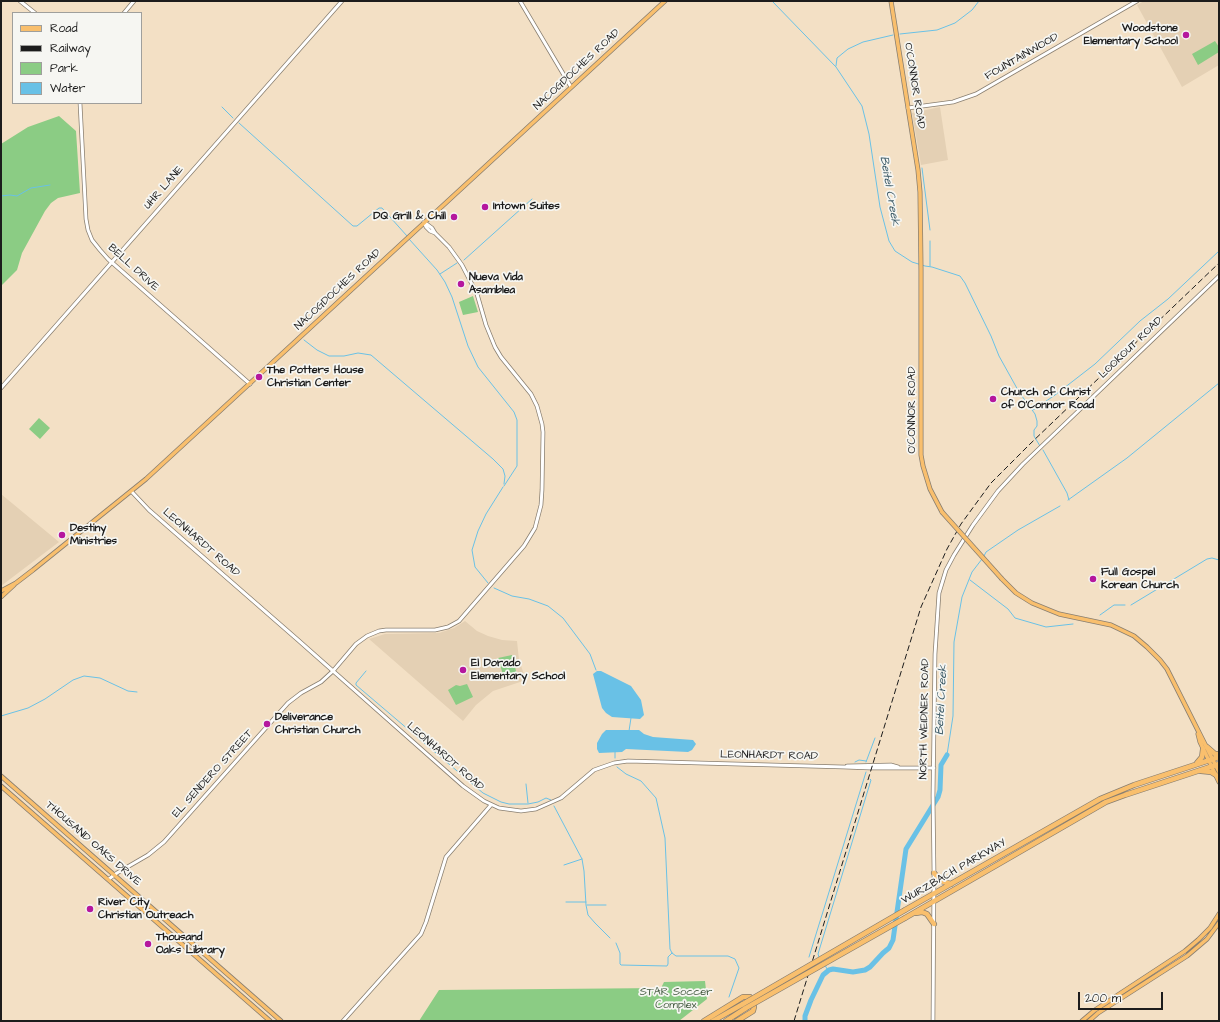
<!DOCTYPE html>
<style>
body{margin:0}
#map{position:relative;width:1220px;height:1022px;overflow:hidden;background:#f3e0c5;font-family:"Architects Daughter",sans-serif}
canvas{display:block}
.frame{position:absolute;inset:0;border:2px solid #1c1c1c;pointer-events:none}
.legend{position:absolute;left:12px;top:12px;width:130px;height:92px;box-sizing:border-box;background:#f6f6f2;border:1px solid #9f9f9c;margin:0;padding:5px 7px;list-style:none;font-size:12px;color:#1c1c1c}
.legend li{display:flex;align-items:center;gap:8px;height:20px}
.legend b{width:20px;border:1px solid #9f9f9c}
.scale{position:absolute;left:1078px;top:992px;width:85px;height:18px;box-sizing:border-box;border:2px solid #1c1c1c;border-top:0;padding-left:5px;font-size:12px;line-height:14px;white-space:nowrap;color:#1c1c1c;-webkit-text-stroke:3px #f6f6f2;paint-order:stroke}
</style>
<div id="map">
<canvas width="1220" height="1022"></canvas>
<div class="frame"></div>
<ul class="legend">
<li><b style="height:5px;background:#f9bf6d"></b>Road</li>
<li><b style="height:5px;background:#1c1c1c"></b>Railway</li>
<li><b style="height:11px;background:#8bcc84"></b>Park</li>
<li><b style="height:11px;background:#69c1e6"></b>Water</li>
</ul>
<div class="scale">200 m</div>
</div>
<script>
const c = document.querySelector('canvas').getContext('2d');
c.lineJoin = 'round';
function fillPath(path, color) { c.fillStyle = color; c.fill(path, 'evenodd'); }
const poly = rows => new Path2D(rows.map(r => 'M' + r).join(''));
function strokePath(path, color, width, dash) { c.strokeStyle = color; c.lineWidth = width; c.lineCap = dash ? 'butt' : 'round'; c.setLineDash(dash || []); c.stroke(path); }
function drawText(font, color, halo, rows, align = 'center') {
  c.font = font + ' "Architects Daughter",sans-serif'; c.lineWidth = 3.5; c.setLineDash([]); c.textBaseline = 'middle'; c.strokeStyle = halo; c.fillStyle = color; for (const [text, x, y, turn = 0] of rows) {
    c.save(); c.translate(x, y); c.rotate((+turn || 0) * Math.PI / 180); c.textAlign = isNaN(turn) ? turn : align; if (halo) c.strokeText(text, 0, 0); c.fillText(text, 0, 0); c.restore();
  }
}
const built = poly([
 [1144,1,1219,1,1219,65,1182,87,1137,5],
 [940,107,948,160,921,165,912,113],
 [1,494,59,542,1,586],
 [465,621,477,631,488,636,502,640,517,641,519,660,526,680,493,691,476,705,463,721,369,639,385,634,439,633,454,628]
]);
const green = poly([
 [1215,41,1219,47,1219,52,1198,65,1192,54],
 [59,116,76,131,80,193,58,198,51,203,45,211,22,253,17,270,1,286,1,144,28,127],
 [473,296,478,312,463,315,459,302],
 [39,418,50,428,40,439,29,429],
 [512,655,517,675,504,678,498,658],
 [467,684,473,697,456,705,448,690,456,685,460,686],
 [705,981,707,999,679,1021,419,1021,439,990,661,988,664,982]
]);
const water = poly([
 [597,671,601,671,631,686,641,700,644,715,640,719,612,717,606,713,602,708,593,674],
 [606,730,639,730,644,734,653,737,693,740,696,744,692,750,688,752,626,749,622,752,599,753,597,749,597,743,602,734]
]);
const stream = poly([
 [772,1,836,67,862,106,869,134,880,207,889,241,895,251,912,262,925,266,932,267,960,276,965,283,991,336,999,356,1019,392,1035,414,1037,421,1037,426,1034,430,1034,436,1040,446],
 [900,34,937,30,955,23,972,10,979,1],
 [836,66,837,58,848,49,863,42,893,35],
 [222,107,233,118],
 [239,123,353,226,357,226,379,208,382,208,407,236],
 [922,168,930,230],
 [1,196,10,195,17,196,31,188,50,185],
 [409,239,437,270,445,282,452,297,468,346,478,367,514,412,517,420,517,466,504,486],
 [930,241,930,266],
 [464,260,532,199],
 [440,274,457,263],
 [304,340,317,350,329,356,344,356,358,353,371,355,493,459,503,469,505,476,504,484],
 [1033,410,1055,395,1095,364,1140,321,1168,299,1219,251],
 [1043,450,1067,493,1069,500],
 [1068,500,1127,458,1219,383],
 [984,556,986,552,1018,530,1060,506],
 [970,580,1008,609,1015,618,1046,627,1073,624],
 [488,583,475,567,472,550,478,531,486,514,503,487],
 [494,588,512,596,529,599,548,606,563,618,590,654,596,670],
 [1131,605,1207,559,1212,558,1219,560],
 [1100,615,1114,605,1125,605],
 [366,671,356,683,356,685,483,793,501,802,509,804,528,804,538,802,546,798,551,800],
 [1,716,28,708,45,699,73,680,84,676,100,678,128,691,137,692],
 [629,731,631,718],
 [615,752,615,758],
 [947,755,953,716,954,642,962,597,972,572,982,559],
 [855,762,859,760,866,761],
 [866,762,875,738],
 [617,767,626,774,641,781,656,798,665,838,670,949,672,953,676,956,728,956,735,959,739,968,729,997],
 [526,784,528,803],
 [554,806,582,859,584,871,586,905,588,915,595,923,610,938],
 [564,865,582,859],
 [566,902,586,902],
 [587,905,606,905],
 [616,943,620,953,620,964,621,965,667,966,668,964,668,957,672,953],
 [809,957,866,772],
 [819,957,818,954,871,780,870,779],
 [825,965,828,971]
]);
const river = poly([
 [805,1021,805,1016,811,1000,823,975,829,970,833,969,853,972,865,970,870,967,883,953,889,948,893,940,906,849,938,797,940,790,941,765,947,755]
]);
const minor = poly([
 [20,1,35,13],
 [520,1,571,87],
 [124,13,134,1],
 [80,103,86,219,88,230,92,240,100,250,108,259,250,384],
 [908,108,953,102,976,94,1137,1],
 [424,222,426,227,430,231,435,233],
 [1,388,342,1],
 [132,492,149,510,298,640,463,786,484,801,499,808,521,811,536,809,561,798,594,770,614,763,628,761,844,767,870,768,934,768],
 [847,766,891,765,898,767],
 [109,879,117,873,148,855,164,842,288,703,301,693,321,682,333,671,356,644,367,636,379,631,386,630,435,630,448,627,459,621,524,546,535,528,541,505,542,490,543,432,542,424,537,406,531,394,501,357,495,347,486,325,477,294,462,265,449,247,435,233,432,228,424,222],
 [343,1021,421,934,426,922,446,857,491,805],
 [933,1021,934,873,933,796,935,654,939,593,946,570,954,555,973,525,998,491,1023,464,1219,276]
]);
const major = poly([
 [891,1,918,170,920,192,921,270,921,455,923,466,930,489,942,512],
 [1002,579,1016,593,1032,603,1059,614,1111,625,1134,636,1147,647,1160,660,1167,669,1219,772],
 [1,591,16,583,33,570,146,479,665,1],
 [1,597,14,585],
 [1198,734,1200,742,1219,782],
 [1,776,281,1021],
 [1,786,270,1021],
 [1082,1021,1095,1010,1185,951,1198,940,1210,928,1219,914],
 [1089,1021,1098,1013,1187,956,1207,939,1219,923]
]);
const highway = poly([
 [1207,747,1215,754,1219,754],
 [1197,763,1202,757,1203,749],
 [1201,771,1211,772,1216,775],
 [934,873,941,881,951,884],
 [905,910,1100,799,1134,785,1219,757],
 [916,913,922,912,927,914,934,924],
 [905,918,1106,802,1125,795,1219,764],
 [704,1021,743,997,750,997,753,1002,754,1007,753,1011,737,1021],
 [713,1021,743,1004],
 [726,1021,746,1008]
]);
const rail = poly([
 [794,1021,921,607,947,549,961,524,991,483,1030,444,1219,263]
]);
const majorBridge = poly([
 [942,512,1002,579]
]);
const highwayBridge = poly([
 [743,1004,905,910],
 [746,1008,905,918]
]);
const markers = [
 [1186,35,4,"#b5179e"],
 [485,207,4,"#b5179e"],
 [454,217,4,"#b5179e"],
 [461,284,4,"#b5179e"],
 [259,377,4,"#b5179e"],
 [993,399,4,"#b5179e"],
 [62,535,4,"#b5179e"],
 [1093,579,4,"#b5179e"],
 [463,670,4,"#b5179e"],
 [267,724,4,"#b5179e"],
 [90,909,4,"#b5179e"],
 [148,944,4,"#b5179e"]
];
const poiNames = [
 ["Woodstone",1178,29,"right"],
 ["Elementary School",1178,42,"right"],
 ["Intown Suites",493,207],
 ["DQ Grill & Chill",446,217,"right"],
 ["Nueva Vida",469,278],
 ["Asamblea",469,291],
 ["The Potters House",267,371],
 ["Christian Center",267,384],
 ["Church of Christ",1001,393],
 ["of O'Connor Road",1001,406],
 ["Destiny",70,529],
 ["Ministries",70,542],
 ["Full Gospel",1101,573],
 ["Korean Church",1101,586],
 ["El Dorado",471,664],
 ["Elementary School",471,677],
 ["Deliverance",275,718],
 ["Christian Church",275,731],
 ["River City",98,903],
 ["Christian Outreach",98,916],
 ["Thousand",156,938],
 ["Oaks Library",156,951]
];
const streetNames = [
 ["FOUNTAINWOOD",1022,57,-30],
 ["NACOGDOCHES ROAD",577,70,-43],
 ["O'CONNOR ROAD",914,86,81],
 ["UHR LANE",164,188,-49],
 ["BELL DRIVE",133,268,42],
 ["NACOGDOCHES ROAD",338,290,-43],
 ["LOOKOUT ROAD",1131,348,-44],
 ["O'CONNOR ROAD",913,410,-90],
 ["LEONHARDT ROAD",201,543,41],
 ["NORTH WEIDNER ROAD",925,719,-89],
 ["LEONHARDT ROAD",769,756,1],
 ["LEONHARDT ROAD",445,757,41],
 ["EL SENDERO STREET",213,774,-48],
 ["THOUSAND OAKS DRIVE",93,844,41],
 ["WURZBACH PARKWAY",954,872,-30]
];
const parkNames = [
 ["STAR Soccer",676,993],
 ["Complex",676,1006]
];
const waterNames = [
 ["Beitel Creek",889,191,80],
 ["Beitel Creek",942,700,-87]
];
fillPath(built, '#e4d0b4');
fillPath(green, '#8bcc84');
fillPath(water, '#69c1e6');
strokePath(stream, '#69c1e6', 1);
strokePath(river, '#69c1e6', 5);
strokePath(minor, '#887e70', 4.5);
strokePath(major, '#887e70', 5);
strokePath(highway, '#887e70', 6);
strokePath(minor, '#fff', 3);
strokePath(major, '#f9bf6d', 3.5);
strokePath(highway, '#f9bf6d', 4.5);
strokePath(rail, '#1c1c1c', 1, [6, 3]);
strokePath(majorBridge, '#887e70', 5, []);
strokePath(highwayBridge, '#887e70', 6, []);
strokePath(majorBridge, '#f9bf6d', 3.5);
strokePath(highwayBridge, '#f9bf6d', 4.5);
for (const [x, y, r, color] of markers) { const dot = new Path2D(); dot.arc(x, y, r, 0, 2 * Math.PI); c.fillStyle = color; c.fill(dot); strokePath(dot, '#f6f6f2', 1.5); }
drawText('bold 11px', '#1c1c1c', '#f6f6f2', poiNames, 'left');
drawText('11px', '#1c1c1c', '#f6f6f2', streetNames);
drawText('11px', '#435a40', '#f6f6f2', parkNames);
drawText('italic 12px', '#375663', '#f6f6f2', waterNames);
</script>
